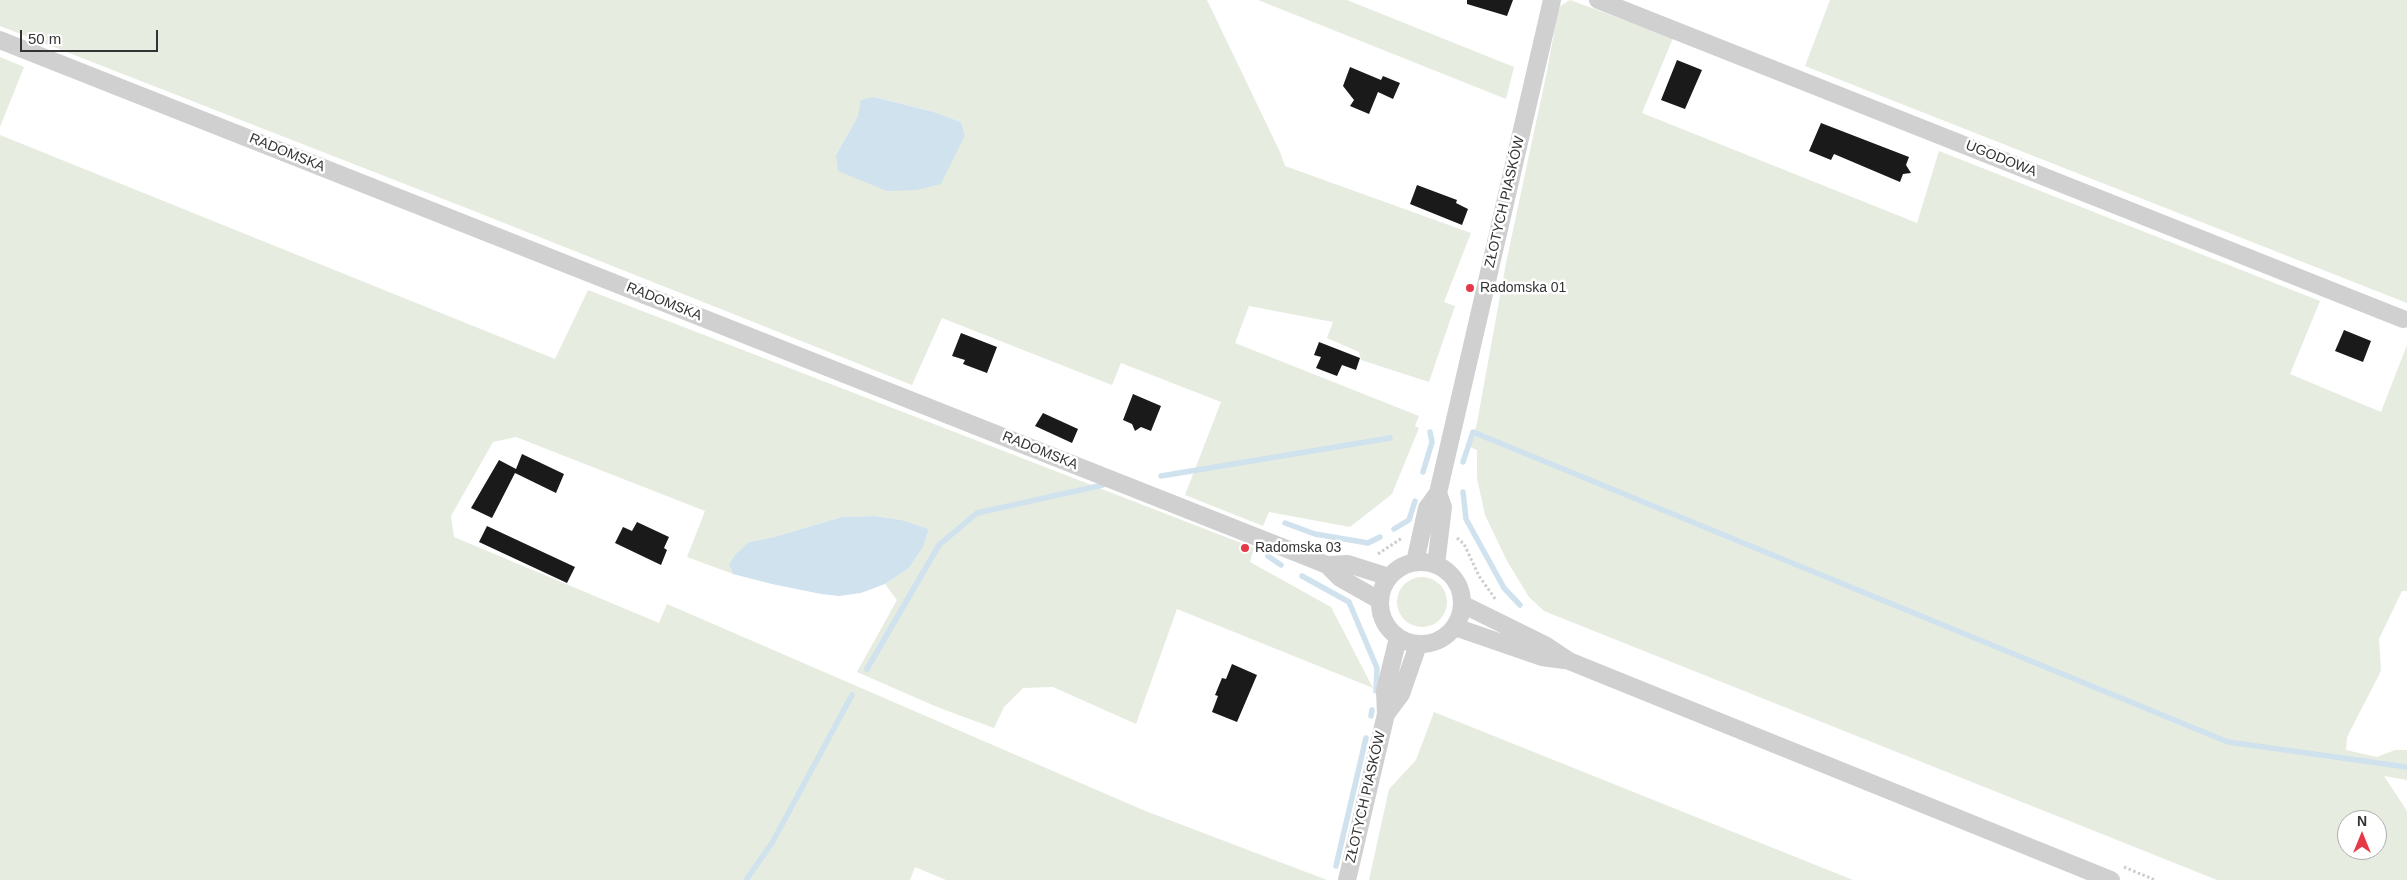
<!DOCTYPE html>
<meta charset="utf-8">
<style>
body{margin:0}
#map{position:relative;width:2407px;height:880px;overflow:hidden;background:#fff;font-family:Arial,sans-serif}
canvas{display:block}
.north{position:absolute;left:2337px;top:810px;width:50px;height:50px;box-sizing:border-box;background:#fff;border:1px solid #adadad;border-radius:50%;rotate:0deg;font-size:14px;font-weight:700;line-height:20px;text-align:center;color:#333}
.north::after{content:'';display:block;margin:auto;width:18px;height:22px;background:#e63946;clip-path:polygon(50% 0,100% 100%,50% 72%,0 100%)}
.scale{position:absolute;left:20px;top:30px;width:138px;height:22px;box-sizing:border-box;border:2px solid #333;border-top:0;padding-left:6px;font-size:15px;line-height:18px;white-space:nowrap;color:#333;-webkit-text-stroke:4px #fff;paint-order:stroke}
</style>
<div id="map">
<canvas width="2407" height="880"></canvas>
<div class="north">N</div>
<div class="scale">50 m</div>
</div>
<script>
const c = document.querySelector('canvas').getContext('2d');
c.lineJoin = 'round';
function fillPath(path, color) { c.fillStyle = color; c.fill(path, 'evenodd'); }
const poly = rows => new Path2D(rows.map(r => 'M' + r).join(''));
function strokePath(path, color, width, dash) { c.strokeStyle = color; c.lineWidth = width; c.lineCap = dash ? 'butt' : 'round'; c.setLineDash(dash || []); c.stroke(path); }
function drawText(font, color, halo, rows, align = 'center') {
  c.font = font + ' Arial,sans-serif'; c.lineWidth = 5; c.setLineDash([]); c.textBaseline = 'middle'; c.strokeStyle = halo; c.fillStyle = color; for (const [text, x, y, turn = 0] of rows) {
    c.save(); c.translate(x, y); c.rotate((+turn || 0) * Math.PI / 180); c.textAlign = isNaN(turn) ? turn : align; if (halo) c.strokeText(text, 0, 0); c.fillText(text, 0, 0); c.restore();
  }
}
const green = poly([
 [0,0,1207,0,1280,152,1285,166,1471,233,1444,302,1455,306,1429,382,1361,360,1359,352,1327,338,1333,322,1249,306,1235,343,1419,416,1415,426,1419,428,1392,494,1350,527,1269,512,1263,526,1185,495,1221,402,1121,363,1112,385,942,318,912,385,474,211,0,26],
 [874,97,934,112,961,122,965,135,836,155,858,116],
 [1258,0,1347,0,1514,67,1506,99],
 [1570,0,1673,38,1642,113,1917,223,1939,151,2320,301,2290,374,2381,412,2407,345,2407,591,2402,591,2379,639,2381,671,2347,737,2346,750,2377,757,2395,750,2407,750,2407,780,2384,776,2407,811,2407,880,2217,880,1544,611,1529,597,1507,561,1485,515,1477,478,1477,450,1470,447,1477,423,1506,263,1547,71,1557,16,1560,6],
 [2347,820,2377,820,2377,850,2347,850],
 [1830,0,2407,0,2407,303,1805,66],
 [0,57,24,67,0,127],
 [0,135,555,359,588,290,1254,548,1250,562,1331,607,1373,688,1177,609,1136,724,1053,687,1023,688,1004,707,994,728,937,707,857,672,897,600,885,584,909,568,923,547,929,529,902,520,875,516,842,517,774,537,749,542,729,565,733,574,687,557,705,511,516,437,493,442,451,516,454,537,659,623,667,604,1143,810,1327,880,946,880,915,867,910,880,0,880],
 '1397 602a25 25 0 1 1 50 0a25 25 0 1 1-50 0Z',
 [1434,712,1853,880,1369,880,1389,789,1416,760]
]);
const water = poly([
 [874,97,934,112,961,122,965,135,941,184,917,190,887,191,838,171,836,155,858,116,861,100],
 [875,516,902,520,929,529,923,547,909,568,885,584,861,593,839,596,821,594,772,584,733,574,729,565,735,555,749,542,774,537,842,517]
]);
const stream = poly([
 [1463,462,1473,432,2228,742,2407,767],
 [1423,472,1432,442,1430,432],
 [1161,476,1390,438],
 [1463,492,1466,519,1504,588,1520,605],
 [1285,523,1315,534,1368,543,1380,537],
 [1394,529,1409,520,1415,501],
 [1268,556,1281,565],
 [1302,576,1349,602,1377,668,1376,691],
 [867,669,939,545,977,513,1103,485],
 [1371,716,1372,710],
 [1336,866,1366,738],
 [746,880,772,843,852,695]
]);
const building = poly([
 [1467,0,1513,0,1507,16,1467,4],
 [1677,60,1702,70,1685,109,1661,100],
 [1350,67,1381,80,1383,76,1400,83,1393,99,1378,92,1369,114,1350,106,1354,100,1343,86],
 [1821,123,1909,157,1906,165,1911,173,1903,174,1900,182,1834,154,1831,160,1809,151],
 [1417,185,1457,200,1456,203,1468,209,1462,225,1410,204],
 [2344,330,2371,341,2363,362,2335,351],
 [961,333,997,347,987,373,963,364,965,360,952,356],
 [1319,342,1360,358,1356,370,1342,365,1337,376,1316,368,1321,357,1314,355],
 [1133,394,1161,406,1151,431,1141,427,1135,431,1132,424,1123,420],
 [1043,413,1078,429,1072,443,1035,426],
 [522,454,564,474,556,493,515,473,492,518,471,508,499,460,516,469],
 [637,522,669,537,664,548,667,550,661,565,615,543,623,527,632,531],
 [487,526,575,567,567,583,479,542],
 [1232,664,1257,675,1237,722,1212,712,1218,696,1215,695,1222,678,1226,679]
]);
const path = poly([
 [1457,538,1464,544,1479,576,1496,600],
 [1378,554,1402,538],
 [2124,867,2155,880]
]);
const minor = poly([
 [1598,0,2403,319],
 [0,40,1297,553,1327,565,1348,564,1389,577],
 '1380 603a41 41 0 1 1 82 0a41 41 0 1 1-82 0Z',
 [1415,562,1427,508,1438,493,1552,0],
 [1327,565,1340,578,1379,600],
 [1436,565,1443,507,1438,493],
 [1462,604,1545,645,1569,661,2111,880],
 [1455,627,1542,657,1564,660],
 [1386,714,1401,694,1418,645],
 [1347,880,1386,714,1385,691,1398,638]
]);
const markers = [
 [1470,288,5,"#e63946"],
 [1245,548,5,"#e63946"]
];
const streetNames = [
 ["RADOMSKA",287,153,22],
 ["UGODOWA",2001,159,22],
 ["ZŁOTYCH PIASKÓW",1505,202,-77],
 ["RADOMSKA",664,302,22],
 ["RADOMSKA",1040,451,22],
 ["ZŁOTYCH PIASKÓW",1366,797,-77]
];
const poiNames = [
 ["Radomska 01",1480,288],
 ["Radomska 03",1255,548]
];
fillPath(green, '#e6ecdf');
fillPath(water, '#cfe2ee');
strokePath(stream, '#cfe2ee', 5.5);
fillPath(building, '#1a1a1a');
strokePath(path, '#cdcdcd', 3, [2.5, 2.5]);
strokePath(minor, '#d0d0d0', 18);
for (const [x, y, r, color] of markers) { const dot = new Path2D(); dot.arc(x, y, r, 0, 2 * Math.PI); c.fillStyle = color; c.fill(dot); strokePath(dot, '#fff', 2); }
drawText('14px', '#333', '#fff', streetNames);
drawText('14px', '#333', '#fff', poiNames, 'left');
</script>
